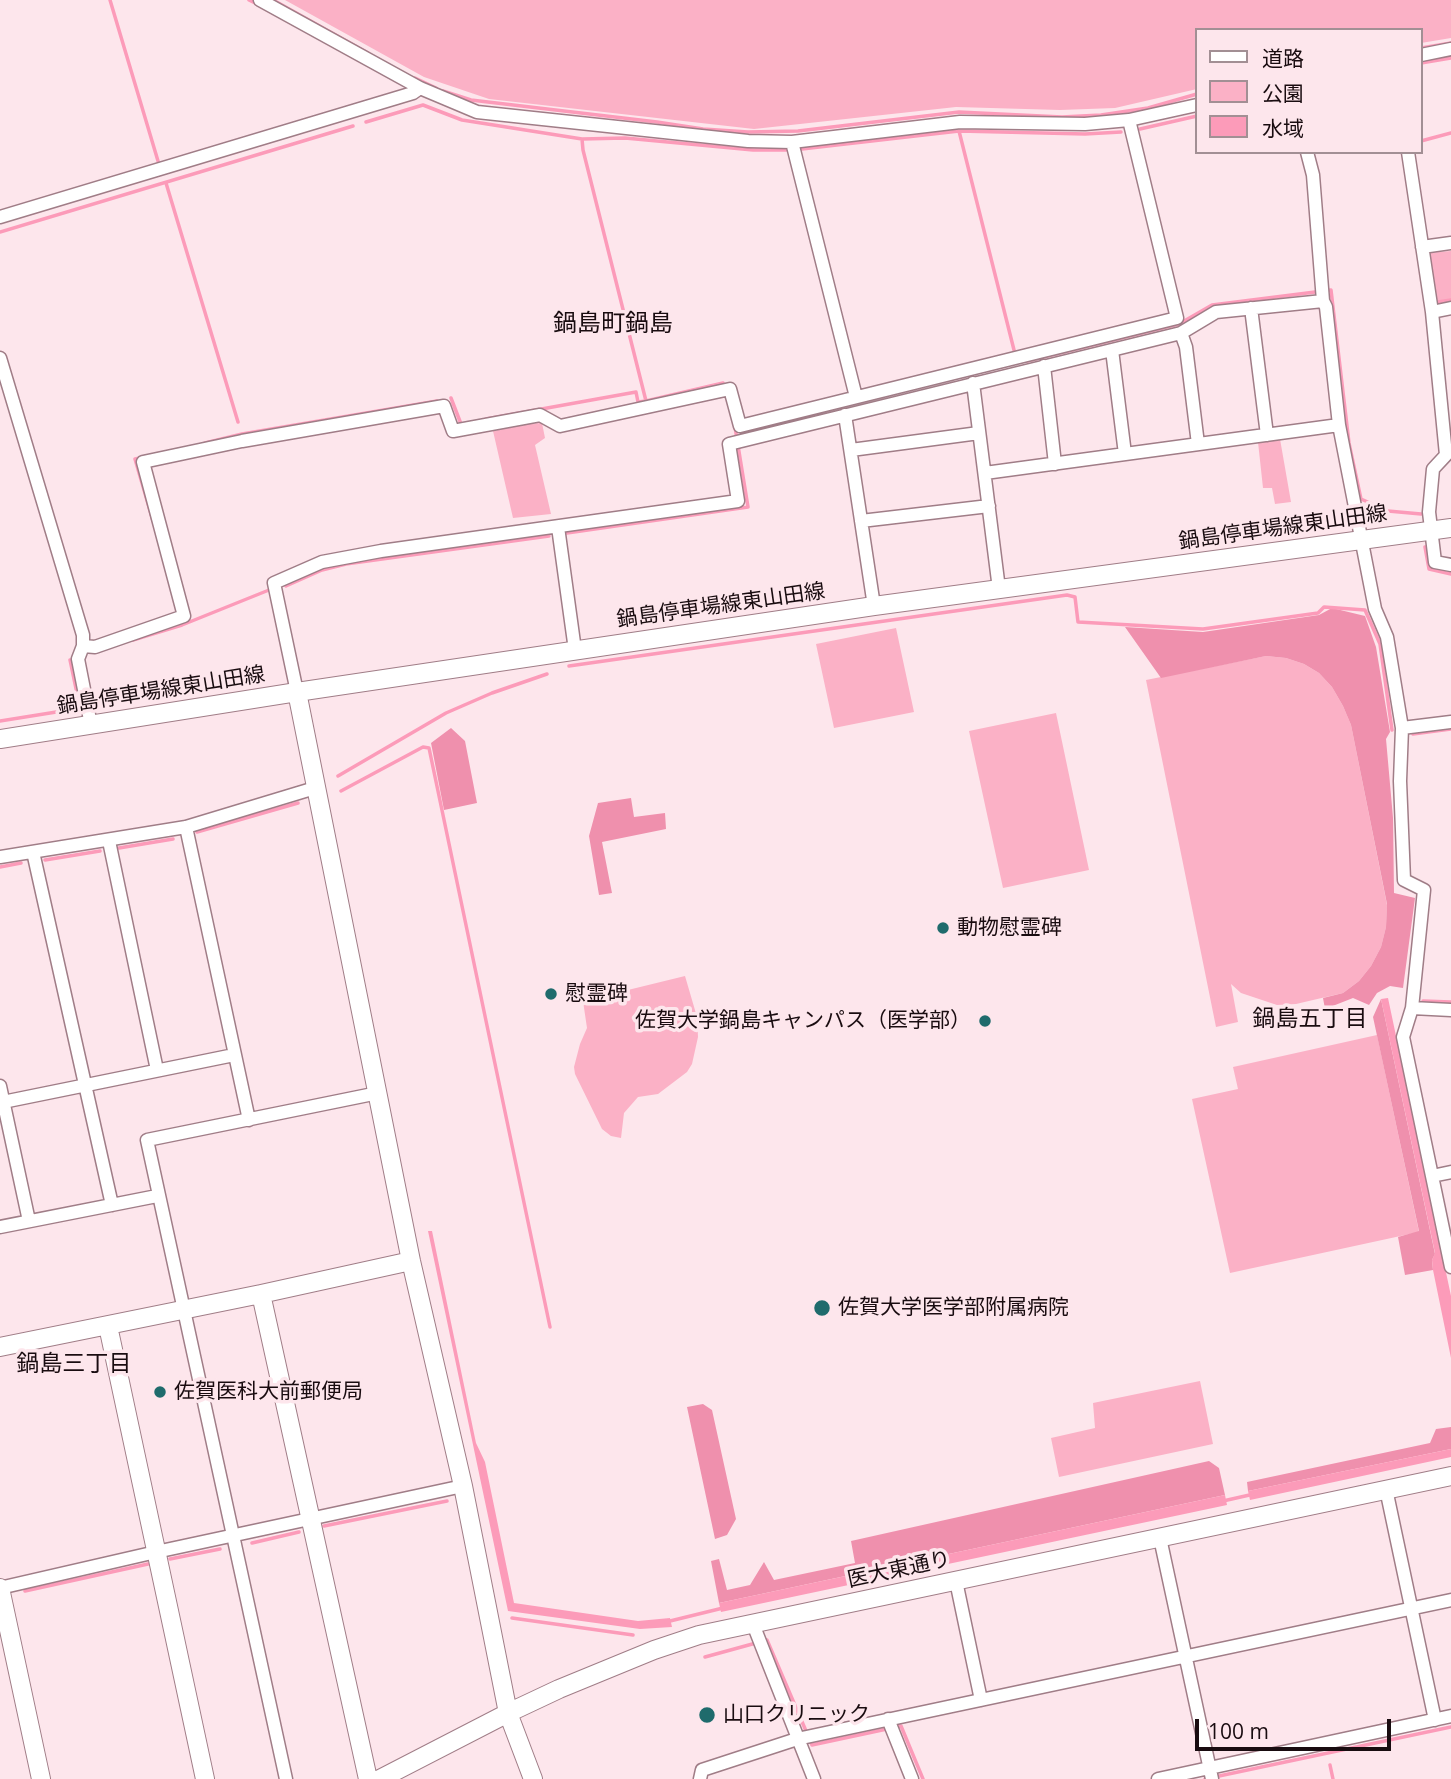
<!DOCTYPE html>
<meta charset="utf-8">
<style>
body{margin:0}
#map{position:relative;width:1451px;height:1779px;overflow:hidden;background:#fde6ec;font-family:"Open Sans","Noto Sans JP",sans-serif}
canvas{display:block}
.legend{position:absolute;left:1195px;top:28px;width:228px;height:126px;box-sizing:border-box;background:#fde6ec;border:2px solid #a28f94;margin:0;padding:9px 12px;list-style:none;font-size:21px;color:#190c10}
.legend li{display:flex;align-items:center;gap:14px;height:35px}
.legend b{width:35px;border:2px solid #a28f94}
.scale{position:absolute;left:1195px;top:1719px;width:196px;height:32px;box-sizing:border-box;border:4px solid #190c10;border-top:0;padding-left:9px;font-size:21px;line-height:24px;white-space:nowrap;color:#190c10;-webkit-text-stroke:5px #fde6ec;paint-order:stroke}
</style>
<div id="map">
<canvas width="1451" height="1779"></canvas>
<ul class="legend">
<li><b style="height:9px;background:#fff"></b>道路</li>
<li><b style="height:19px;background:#fbb1c6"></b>公園</li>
<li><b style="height:19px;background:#fc9bb9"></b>水域</li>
</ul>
<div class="scale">100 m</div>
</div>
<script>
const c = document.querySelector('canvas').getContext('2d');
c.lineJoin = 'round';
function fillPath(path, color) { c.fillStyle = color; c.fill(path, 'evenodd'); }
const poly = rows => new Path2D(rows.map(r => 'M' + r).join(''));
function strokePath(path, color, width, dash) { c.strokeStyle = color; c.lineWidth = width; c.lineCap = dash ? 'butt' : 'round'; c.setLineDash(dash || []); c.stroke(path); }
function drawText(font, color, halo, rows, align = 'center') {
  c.font = font + ' "Open Sans","Noto Sans JP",sans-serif'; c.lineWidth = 7; c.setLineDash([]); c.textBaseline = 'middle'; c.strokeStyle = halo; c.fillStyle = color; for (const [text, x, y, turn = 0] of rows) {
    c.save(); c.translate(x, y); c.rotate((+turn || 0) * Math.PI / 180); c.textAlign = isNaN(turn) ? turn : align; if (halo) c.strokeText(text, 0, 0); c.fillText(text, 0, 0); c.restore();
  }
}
const green = poly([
 [285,0,1451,0,1451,38,1421,43,1421,30,1197,30,1197,89,1115,108,1060,110,956,107,754,129,489,99,424,77],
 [1451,251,1451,303,1435,306,1427,253],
 [542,423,545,438,535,445,551,514,513,518,493,431,520,424],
 [1280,439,1291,502,1275,504,1272,488,1263,488,1258,442],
 [896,628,914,712,834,728,816,644],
 [1266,656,1286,658,1304,664,1319,673,1332,687,1343,706,1351,725,1387,905,1386,927,1381,947,1371,966,1359,981,1343,993,1296,1004,1277,1005,1241,993,1231,984,1238,1022,1216,1027,1146,680],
 [1056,713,1089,870,1003,888,969,731],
 [685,976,697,1017,698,1037,692,1064,687,1072,658,1094,638,1097,624,1113,621,1138,611,1136,602,1129,575,1074,574,1067,580,1044,587,1028,583,1001],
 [1377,1035,1419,1232,1230,1273,1192,1099,1238,1089,1233,1067],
 [1200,1381,1213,1444,1059,1477,1051,1438,1095,1428,1093,1403]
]);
const forest = poly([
 [1332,608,1365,616,1376,647,1390,732,1386,739,1393,818,1394,893,1415,898,1403,988,1390,986,1377,993,1369,1005,1353,998,1325,1009,1323,998,1343,993,1359,981,1371,966,1381,947,1386,927,1387,904,1351,725,1343,706,1332,687,1319,673,1304,664,1286,658,1266,656,1161,678,1125,627,1203,632,1319,615],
 [451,728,465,741,477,803,444,810,431,743],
 [631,798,634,817,665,813,666,829,602,842,612,893,599,895,589,836,598,803],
 [1381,999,1435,1254,1432,1260,1433,1270,1405,1275,1398,1237,1419,1231,1373,1017],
 [703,1404,712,1410,736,1519,727,1535,715,1539,687,1407],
 [1451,1427,1451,1449,1248,1491,1247,1482,1430,1443,1436,1429],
 [1209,1461,1219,1468,1225,1495,719,1603,711,1561,719,1559,727,1590,750,1585,764,1562,774,1580,855,1563,851,1541]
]);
const water = poly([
 [1388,998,1451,1296,1451,1358,1433,1270,1432,1260,1435,1253,1381,999],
 [428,1231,432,1231,476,1443,485,1462,514,1603,638,1621,670,1618,672,1627,640,1629,508,1611],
 [1451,1449,1451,1457,1250,1500,1248,1491],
 [1225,1495,1227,1505,721,1612,719,1603]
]);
const stream = poly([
 [110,0,158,161],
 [249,0,259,5],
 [273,0,368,53],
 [1421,48,1451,43],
 [1421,63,1451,58],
 [415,78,436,88],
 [443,91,471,100,657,122,703,129,748,132,798,131,959,112,1062,117,1101,115,1148,108,1197,94],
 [366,122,423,105,462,120,582,139,625,138,753,150,786,150],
 [1140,129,1197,116],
 [959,131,1014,350],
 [582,139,583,150,646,401],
 [1421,141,1451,133],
 [802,149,959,131,1085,134,1121,132],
 [166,183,238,422],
 [0,232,353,126],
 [1438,302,1451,300],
 [1027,361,1179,324,1212,305,1331,290,1349,443,1361,499,1388,511,1421,514],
 [451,398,461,424],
 [486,419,636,392,638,402,646,401,723,383],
 [205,443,242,434,437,401],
 [140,458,135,459,153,521],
 [567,533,748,507,735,427],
 [1425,547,1429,569,1451,574],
 [286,586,322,570,346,564,549,536],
 [133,640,182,625,269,590],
 [569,666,1067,595,1075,597,1078,622,1203,629,1318,613,1324,607,1365,610,1380,644,1392,730],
 [0,721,75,709,79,703,70,660],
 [1413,734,1451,729],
 [338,776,446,713,492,693,547,674],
 [341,791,423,747,429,748,550,1327],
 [197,832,298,803],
 [119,848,173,839],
 [45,860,100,851],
 [0,867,21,863],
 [1423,1001,1451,1002],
 [1223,1501,1254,1494],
 [324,1526,447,1501],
 [252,1543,299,1532],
 [170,1559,220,1549],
 [25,1591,148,1564],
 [512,1618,633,1635],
 [666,1622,723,1608],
 [764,1641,767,1640,812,1745,901,1726,923,1779],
 [705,1657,756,1643],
 [1330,1765,1333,1779],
 [1205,1779,1451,1727]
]);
const street = poly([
 [260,0,420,88,477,112,748,141,792,142,960,122,1085,124,1129,120,1197,105],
 [1421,55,1451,49],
 [792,142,856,397],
 [1307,152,1313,175,1323,301],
 [1408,152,1432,312,1446,455,1433,469,1429,512,1435,562,1451,565],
 [0,217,413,93,420,88],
 [1422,247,1451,243],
 [1251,308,1267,435],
 [1432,312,1451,308],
 [1181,333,1186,347,1198,444],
 [1112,350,1125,454],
 [0,358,83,635,83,646,78,659,91,725],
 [1044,366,1055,464],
 [973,383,999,589],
 [845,415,874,606],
 [851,450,979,433],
 [985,473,1339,425],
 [861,521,989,506],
 [558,527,575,650],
 [83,646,95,647,184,616,143,462,242,441,444,406,453,431,540,415,560,426,730,389,740,426,1177,318,1129,120],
 [297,692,274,583,322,562,381,551,738,501,729,444,1181,333,1216,312,1323,301,1326,307,1339,425,1375,609,1387,637,1402,728,1400,781,1404,880,1424,890,1412,1008,1403,1037,1451,1267],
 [1402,728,1451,722],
 [186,827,249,1120],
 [109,841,157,1070],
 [33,852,112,1205],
 [0,857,186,827,315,788],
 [1412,1008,1451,1010],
 [0,1086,29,1221],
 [3,1102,234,1055],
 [1432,1176,1451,1172],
 [0,1227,157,1196],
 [1386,1489,1435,1720],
 [1160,1538,1212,1779],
 [956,1581,981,1700],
 [0,1588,156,1552,463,1486],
 [753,1624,814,1779],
 [888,1719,912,1779],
 [286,1779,147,1140,378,1093],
 [700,1779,702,1770,797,1739,1451,1600],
 [1158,1779,1451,1716]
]);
const secondary = poly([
 [297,692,411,1261,463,1486,508,1713,533,1779],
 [0,739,297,692,874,606,1451,528],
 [261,1294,368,1779],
 [108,1326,205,1779],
 [0,1347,261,1294,411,1261],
 [0,1588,41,1779],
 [380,1779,508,1713,559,1689,654,1650,699,1635,1451,1476]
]);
const markers = [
 [943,928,7,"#1f6b6c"],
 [551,994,7,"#1f6b6c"],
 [985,1021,7,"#1f6b6c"],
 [822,1308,9,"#1f6b6c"],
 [160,1392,7,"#1f6b6c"],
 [707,1715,9,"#1f6b6c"]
];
const streetNames = [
 ["鍋島停車場線東山田線",1283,528,-8],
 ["鍋島停車場線東山田線",721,606,-8],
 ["鍋島停車場線東山田線",161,691,-9],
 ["医大東通り",899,1570,-12]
];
const poiNames = [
 ["動物慰霊碑",957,928],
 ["慰霊碑",565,994],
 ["佐賀大学鍋島キャンパス（医学部）",971,1021,"right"],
 ["佐賀大学医学部附属病院",838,1308],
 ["佐賀医科大前郵便局",174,1392],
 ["山口クリニック",723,1715]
];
const neighbourhoodNames = [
 ["鍋島五丁目",1310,1019],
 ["鍋島三丁目",74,1364]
];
const quarterNames = [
 ["鍋島町鍋島",613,324]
];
fillPath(green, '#fbb1c6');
fillPath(forest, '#ef90ad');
fillPath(water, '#fc9bb9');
strokePath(stream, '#fc9bb9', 3.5);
strokePath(street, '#a07d87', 15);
strokePath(secondary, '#a07d87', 20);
strokePath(street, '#fff', 12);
strokePath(secondary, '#fff', 18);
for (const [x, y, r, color] of markers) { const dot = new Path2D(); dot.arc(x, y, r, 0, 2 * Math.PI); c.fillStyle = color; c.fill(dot); strokePath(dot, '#fde6ec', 2.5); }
drawText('21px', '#190c10', '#fde6ec', streetNames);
drawText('21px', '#190c10', '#fde6ec', poiNames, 'left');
drawText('23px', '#190c10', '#fde6ec', neighbourhoodNames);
drawText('24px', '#190c10', '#fde6ec', quarterNames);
</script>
